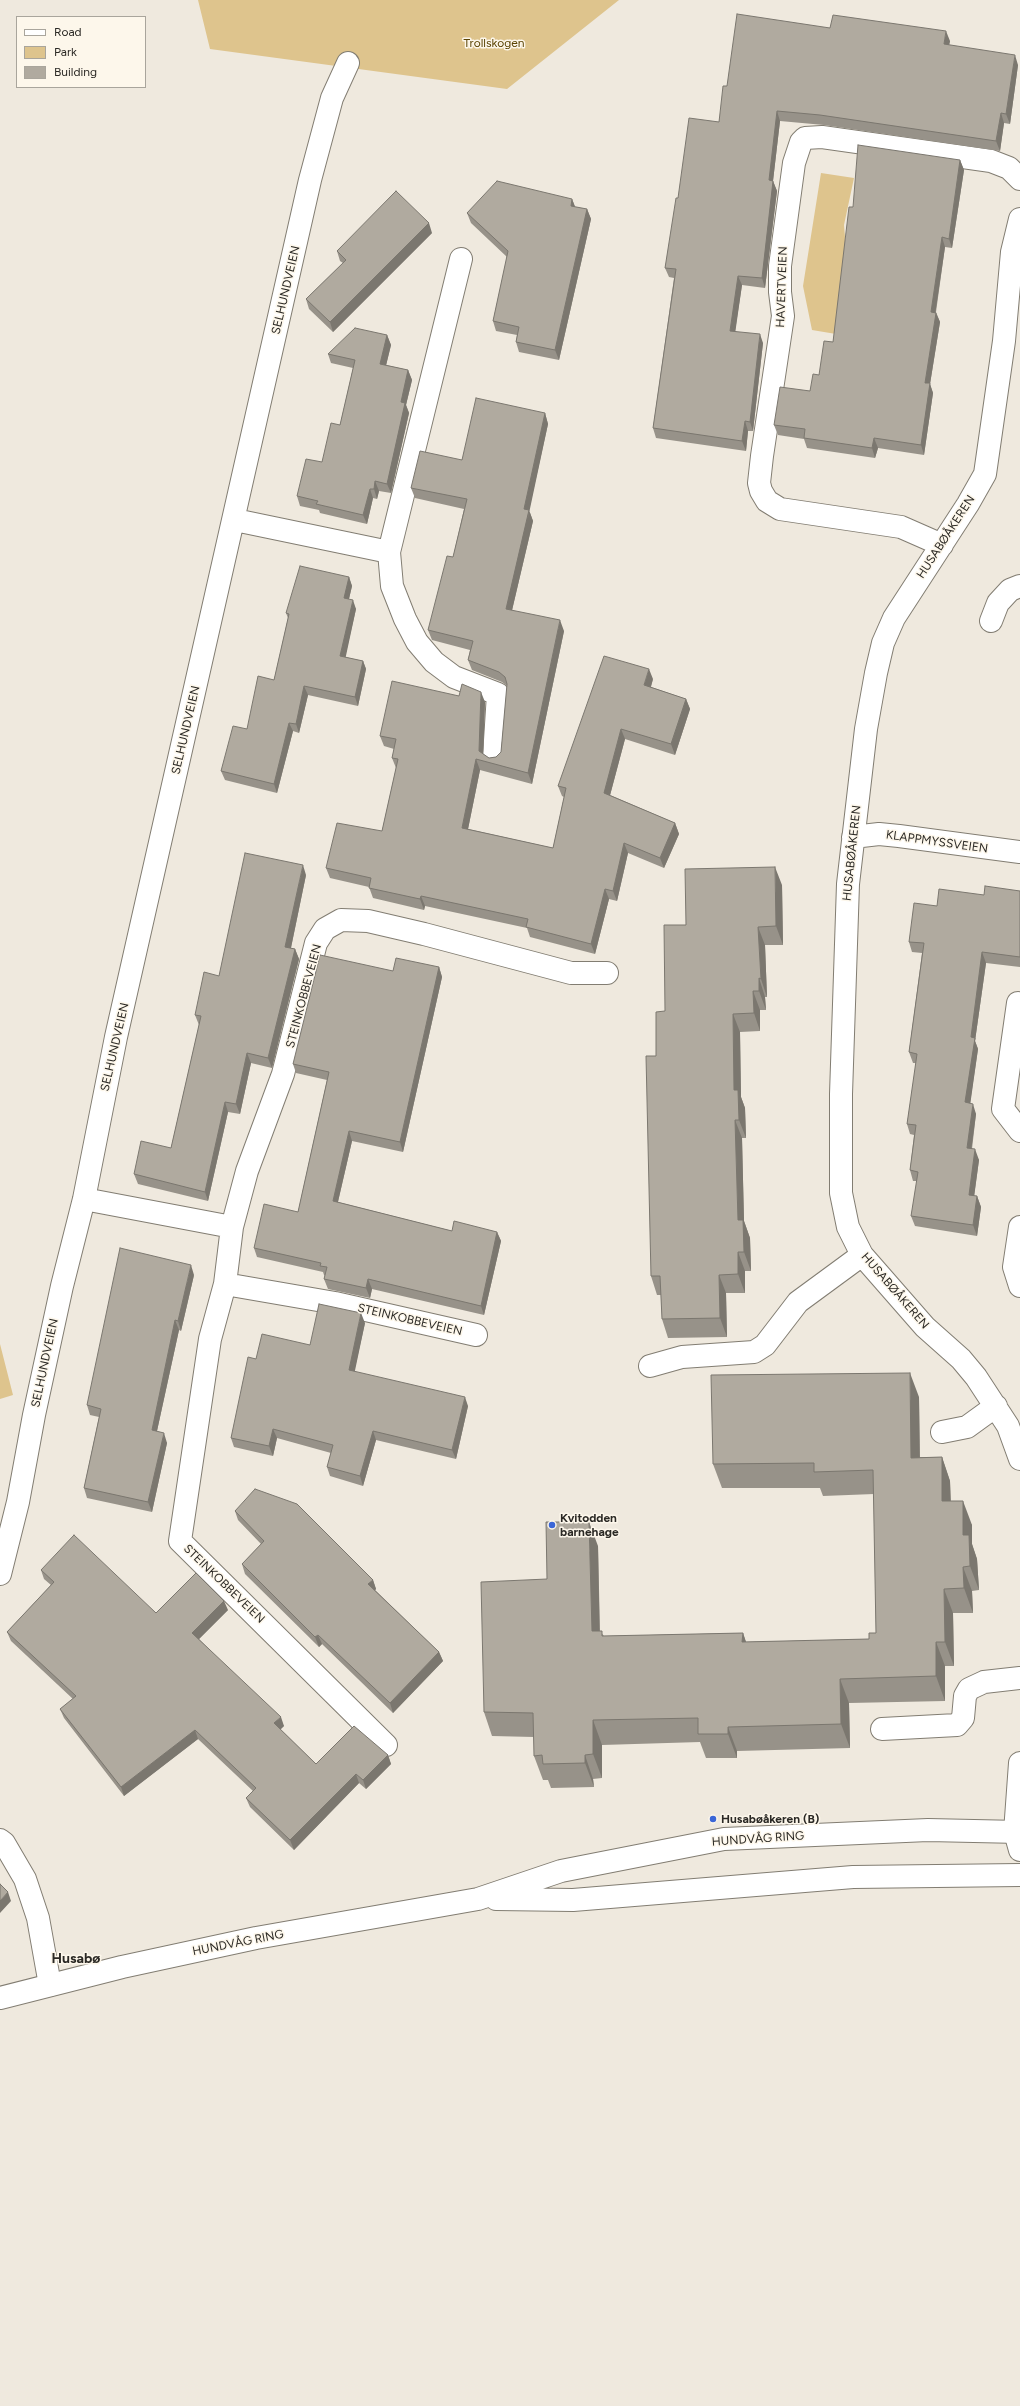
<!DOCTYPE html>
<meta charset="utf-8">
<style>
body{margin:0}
#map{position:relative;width:1020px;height:2406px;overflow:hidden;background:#efe9de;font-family:Figtree,sans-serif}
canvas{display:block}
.legend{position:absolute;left:16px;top:16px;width:130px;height:72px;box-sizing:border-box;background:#fdf7eb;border:1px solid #a9a59c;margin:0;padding:5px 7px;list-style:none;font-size:12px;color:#2b2925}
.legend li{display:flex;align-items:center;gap:8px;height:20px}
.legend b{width:20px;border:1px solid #a9a59c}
</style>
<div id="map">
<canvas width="1020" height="2406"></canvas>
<ul class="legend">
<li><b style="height:5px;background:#fff"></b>Road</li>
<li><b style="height:11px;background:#dec48d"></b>Park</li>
<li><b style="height:11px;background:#b0aa9f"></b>Building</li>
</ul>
</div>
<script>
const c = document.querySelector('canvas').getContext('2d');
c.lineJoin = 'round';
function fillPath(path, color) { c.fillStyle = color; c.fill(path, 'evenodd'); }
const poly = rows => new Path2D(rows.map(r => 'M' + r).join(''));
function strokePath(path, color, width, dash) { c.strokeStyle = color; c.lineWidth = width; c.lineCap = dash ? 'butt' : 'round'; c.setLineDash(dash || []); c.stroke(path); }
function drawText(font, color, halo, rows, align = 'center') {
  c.font = font + ' Figtree,sans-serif'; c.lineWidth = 3; c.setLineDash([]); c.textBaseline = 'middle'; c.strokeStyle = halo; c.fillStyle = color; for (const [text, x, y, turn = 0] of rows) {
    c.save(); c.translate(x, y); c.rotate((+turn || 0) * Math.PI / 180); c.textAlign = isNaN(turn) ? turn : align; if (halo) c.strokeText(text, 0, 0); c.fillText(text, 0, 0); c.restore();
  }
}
const green = poly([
 [198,0,619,0,507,89,210,49],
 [821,173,854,178,844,225,847,261,836,334,812,330,803,286],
 [0,1344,13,1395,0,1399]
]);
const minor = poly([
 [1020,219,1012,252,1004,341,985,474,968,504,894,618,883,643,876,673,866,729,848,884,841,1094,841,1193,848,1227,862,1255,925,1327,961,1359,976,1377,1008,1426,1020,1459],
 [235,520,389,552,461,259],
 [942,545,901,527,780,509,767,501,761,491,759,483,762,456,783,316,780,292,780,266,794,163,801,142,805,138,822,137,991,161,1009,168,1020,179],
 [389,552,392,586,405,619,417,642,434,662,454,677,498,694,494,756],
 [991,621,998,603,1010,590,1020,586],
 [853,837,879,834,899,836,1020,852],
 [1020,1004,1018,1003,1003,1109,1020,1131],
 [84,1199,232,1227],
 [1020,1227,1014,1267,1020,1286],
 [225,1284,335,1303,476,1335],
 [650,1366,682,1357,754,1352,765,1345,798,1302,862,1255],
 [942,1432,967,1427,996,1406],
 [0,1574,18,1502,34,1415,62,1286,84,1199,116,1037,310,180,332,98,348,63],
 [882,1729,957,1725,963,1718,965,1696,969,1689,984,1682,1020,1678],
 [386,1745,180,1541,210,1339,225,1284,232,1227,247,1171,283,1074,316,943,325,929,341,920,368,921,424,934,571,973,607,973],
 [1020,1763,1015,1832,1020,1850],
 [0,1840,4,1843,25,1879,38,1918,50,1985]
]);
const major = poly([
 [496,1899,573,1900,853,1877,1020,1875],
 [0,1998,122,1967,256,1938,478,1899,561,1871,724,1839,928,1830,1020,1832]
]);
const wall = poly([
 [830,28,950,41,949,45,1018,65,1010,124,1004,123,1000,151,824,125,780,121,773,181,777,191,765,288,742,285,735,331,763,343,753,431,748,431,746,451,656,438,653,428,674,278,669,277,665,268,678,198,719,122,727,86],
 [960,160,964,170,952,248,945,247,936,312,940,322,930,384,933,393,924,455,878,448,875,458,807,448,804,439,778,435,774,425,810,391,819,375,833,342,853,207],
 [572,199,575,207,587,209,591,219,559,360,519,352,516,342,517,335,496,331,493,321,507,257,471,223,467,213],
 [432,233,333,332,309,309,306,299,343,263,340,261,337,251],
 [387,335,391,345,386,365,408,370,412,380,406,405,409,413,391,493,379,491,377,499,373,498,367,524,320,513,319,510,300,506,297,496,322,462,340,425,353,368,331,363,328,354],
 [545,413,548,424,529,510,533,521,512,610,564,631,532,784,480,770,468,829,553,848,564,797,562,796,558,786,653,679,651,687,686,699,690,709,675,755,625,739,610,795,675,823,679,834,664,868,628,853,617,901,609,899,595,954,530,937,527,928,425,906,424,910,373,898,369,887,330,878,326,868,382,831,396,768,392,758,394,749,384,746,380,736,485,702,483,754,489,758,496,757,501,752,507,686,502,682,472,670,468,660,470,650,432,640,428,630,453,557,464,509,415,498,411,488],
 [349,577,352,586,349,599,356,609,345,657,363,661,366,669,358,706,308,695,299,733,293,731,277,793,225,780,221,771,247,729,274,680,288,618,286,613],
 [306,875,291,948,295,949,299,959,272,1068,251,1063,240,1114,228,1112,208,1201,138,1184,134,1174,171,1148,199,1025,195,1015,219,976],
 [782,885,783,945,765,945,767,997,765,997,766,1010,760,1010,760,1031,740,1032,741,1097,745,1108,746,1138,742,1138,744,1221,750,1238,751,1271,745,1271,745,1293,726,1293,727,1337,668,1338,662,1319,661,1295,657,1295,651,1276,656,1056,665,1011],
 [1020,891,1020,967,986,963,975,1041,978,1049,970,1103,976,1114,972,1149,979,1160,974,1196,977,1196,981,1207,977,1236,915,1226,911,1216,917,1181,913,1181,910,1170,914,1135,910,1134,907,1124,916,1063,913,1063,909,1052,922,953,912,952,909,942,937,906,984,895],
 [439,967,442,977,403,1152,352,1141,338,1202,452,1231,497,1232,501,1241,484,1315,372,1289,370,1298,328,1289,324,1279,325,1276,324,1275,323,1272,257,1257,254,1248,298,1212,327,1080,296,1073,293,1064,393,971],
 [194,1275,181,1331,179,1330,157,1431,167,1443,152,1512,87,1498,84,1488,99,1417,90,1415,87,1405],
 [365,1323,354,1372,468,1406,456,1459,376,1440,363,1486,330,1476,327,1467,331,1453,277,1438,273,1456,234,1447,231,1438,256,1359,310,1345],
 [919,1397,920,1457,942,1457,950,1481,951,1501,972,1525,972,1544,977,1559,979,1590,972,1591,973,1613,953,1613,954,1666,945,1666,945,1701,849,1703,850,1748,737,1751,737,1758,706,1758,700,1742,602,1745,602,1778,593,1779,594,1787,551,1788,548,1780,543,1780,534,1756,534,1737,492,1736,484,1712,547,1579,598,1546,600,1631,604,1636,743,1633,746,1642,869,1639,876,1633,874,1494,823,1496,820,1488,722,1488,713,1464],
 [235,1511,373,1580,376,1589,375,1590,439,1652,443,1661,393,1713,322,1644,319,1647,245,1574,242,1564,261,1544,238,1520],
 [41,1570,156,1613,228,1610,199,1639,284,1726,280,1729,316,1764,388,1755,391,1764,366,1789,359,1783,294,1850,250,1807,246,1798,253,1791,198,1739,124,1796,64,1718,60,1709,73,1699,11,1641,7,1632,51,1585,44,1579]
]);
const shadedWall = poly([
 [946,31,950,41,947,54,944,44],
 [1015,55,1018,65,1010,124,1006,114],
 [777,111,780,121,773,181,777,191,765,288,762,278,769,180],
 [1001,113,1004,123,1000,151,996,141],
 [960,160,964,170,952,248,949,239],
 [572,199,576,209,571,206],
 [587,209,591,219,559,360,555,350],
 [429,223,432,233,333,332,330,322],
 [942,237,945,247,934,322,931,312],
 [738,276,742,285,734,341,730,331],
 [936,313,940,322,930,384,933,393,924,455,921,445,925,383],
 [760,334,763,343,753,431,750,422],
 [387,335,391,345,384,374,380,364],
 [408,370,412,380,406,405,409,413,391,493,387,484,401,402],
 [545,413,548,424,528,518,529,510,533,521,510,619,506,609,524,509],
 [745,421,748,431,746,451,742,441],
 [874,438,878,448,875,458,872,448],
 [375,481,379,491,377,499,374,489],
 [370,489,373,498,367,524,363,515],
 [349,577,352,586,347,607,344,598],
 [353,600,356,609,344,665,340,656],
 [560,620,564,631,532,784,528,773],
 [363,661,366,669,358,706,355,697],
 [649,669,653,679,648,696,644,685],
 [304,686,308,695,299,733,296,724],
 [481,692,485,702,483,761,479,751],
 [686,699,690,709,675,755,671,744],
 [289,723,293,731,277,793,274,784],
 [621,729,625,739,608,803,604,793],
 [476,759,480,770,466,839,462,828],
 [675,823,679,834,664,868,660,858],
 [624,843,628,853,617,901,613,891],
 [303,865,306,875,289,957,285,947],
 [775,867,782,885,783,945,776,926],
 [605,889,609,899,595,954,591,944],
 [421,896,425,906,424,910,420,899],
 [758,927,765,945,767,997,761,979],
 [295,949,299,959,272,1068,268,1058],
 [982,952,986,963,975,1041,978,1049,969,1113,965,1102,971,1037],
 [439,967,442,977,403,1152,400,1142],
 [759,978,765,997,766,1010,759,991],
 [753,991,760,1010,760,1031,754,1013],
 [733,1014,740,1032,741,1097,745,1108,746,1138,739,1120,734,1090],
 [247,1053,251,1063,240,1114,236,1104],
 [225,1102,228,1112,208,1201,205,1192],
 [973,1104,976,1114,970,1159,967,1148],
 [735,1120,742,1138,744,1221,750,1238,751,1271,744,1252,738,1220],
 [349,1131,352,1141,336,1210,333,1201],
 [975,1149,979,1160,973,1205,969,1195],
 [977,1196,981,1207,977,1236,973,1225],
 [497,1232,501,1241,484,1315,481,1306],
 [738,1252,745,1271,745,1293,738,1274],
 [191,1265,194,1275,181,1331,178,1321],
 [719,1275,726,1293,727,1337,720,1318],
 [368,1279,372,1289,370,1298,366,1288],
 [361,1313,365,1323,353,1380,349,1370],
 [175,1320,179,1330,155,1440,152,1430],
 [910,1373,919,1397,920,1482,911,1458],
 [465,1397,468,1406,456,1459,452,1450],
 [273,1429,277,1438,273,1456,269,1446],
 [373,1431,376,1440,363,1486,360,1476],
 [164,1433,167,1443,152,1512,148,1502],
 [942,1457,950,1481,951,1525,942,1501],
 [963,1501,972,1525,972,1544,977,1559,979,1590,970,1566,963,1535],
 [589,1522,598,1546,600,1655,592,1631],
 [963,1567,972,1591,973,1613,964,1588],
 [373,1580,376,1589,372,1594,368,1584],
 [944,1589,953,1613,954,1666,945,1642],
 [224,1601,228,1610,196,1642,192,1633],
 [743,1633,751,1657,742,1642],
 [318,1635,322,1644,319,1647,315,1637],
 [936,1642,945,1666,945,1701,936,1676],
 [439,1652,443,1661,393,1713,390,1703],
 [840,1679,849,1703,850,1748,841,1724],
 [281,1717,284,1726,278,1732,274,1723],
 [593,1720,602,1745,602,1778,593,1754],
 [728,1727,737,1751,737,1758,728,1734],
 [195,1730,198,1739,124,1796,121,1787],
 [388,1755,391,1764,366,1789,363,1780],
 [585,1755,593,1779,594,1787,585,1763],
 [356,1774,359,1783,294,1850,290,1840],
 [8,1892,11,1901,0,1913,0,1901]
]);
const building = poly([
 [737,14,830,28,833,15,946,31,944,44,1015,55,1006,114,1001,113,996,141,820,115,777,111,769,180,773,181,762,278,738,276,730,331,760,334,750,422,745,421,742,441,653,428,676,269,665,268,676,198,678,198,689,118,719,122,723,86,727,86,737,14],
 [858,145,960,160,949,239,942,237,931,312,936,313,925,383,930,383,921,445,874,438,872,448,804,438,805,429,774,425,780,387,810,391,813,374,819,375,824,341,833,342,849,207,853,207,858,145],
 [497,181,572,199,571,206,587,209,555,350,516,342,519,327,493,321,508,251,467,213,497,181],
 [396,191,429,223,330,322,306,299,346,260,337,251,396,191],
 [355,328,387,335,380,364,408,370,401,402,405,403,387,484,375,481,374,489,370,489,363,515,316,504,318,501,297,496,306,459,322,462,331,423,340,425,355,360,328,354,355,328],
 [476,398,545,413,524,509,529,510,506,609,560,620,528,773,476,759,462,828,553,848,566,788,558,786,604,656,649,669,644,685,686,699,671,744,621,729,604,793,675,823,660,858,624,843,613,891,605,889,591,944,526,927,528,919,421,896,420,899,369,888,371,878,326,868,337,823,382,831,398,759,392,758,396,739,380,736,392,681,459,696,462,684,481,692,479,751,489,758,496,757,501,752,507,684,505,677,499,672,468,660,473,641,428,630,447,556,453,557,467,499,411,488,420,451,462,460,476,398],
 [300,566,349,577,344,598,353,600,340,656,363,661,355,697,304,686,296,724,289,723,274,784,221,771,233,726,247,729,258,676,274,680,289,614,286,613,300,566],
 [245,853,303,865,285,947,295,949,268,1058,247,1053,236,1104,225,1102,205,1192,134,1174,141,1141,171,1148,201,1016,195,1015,204,972,219,976,245,853],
 [775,867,776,926,758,927,761,979,759,978,759,991,753,991,754,1013,733,1014,734,1090,738,1090,739,1120,735,1120,738,1220,743,1220,744,1252,738,1252,738,1274,719,1275,720,1318,662,1319,660,1276,651,1276,646,1056,656,1056,656,1012,665,1011,664,925,686,925,685,869,775,867],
 [985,886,1020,891,1020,957,982,952,971,1037,975,1038,965,1102,973,1104,967,1148,975,1149,969,1195,977,1196,973,1225,911,1216,918,1172,910,1170,916,1125,907,1124,917,1054,909,1052,924,943,909,942,914,903,937,906,939,889,984,895,985,886],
 [320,955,393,971,396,958,439,967,400,1142,349,1131,333,1201,452,1231,454,1221,497,1232,481,1306,368,1279,366,1288,324,1279,327,1267,320,1266,321,1263,254,1248,264,1204,298,1212,329,1072,293,1064,320,955],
 [120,1248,191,1265,178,1321,175,1320,152,1430,164,1433,148,1502,84,1488,101,1409,87,1405,120,1248],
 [319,1304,361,1313,349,1370,465,1397,452,1450,373,1431,360,1476,327,1467,333,1445,273,1429,269,1446,231,1438,248,1357,256,1359,262,1334,310,1345,319,1304],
 [910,1373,911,1458,942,1457,942,1501,963,1501,963,1535,969,1535,970,1566,963,1567,964,1588,944,1589,945,1642,936,1642,936,1676,840,1679,841,1724,728,1727,728,1734,698,1734,698,1718,593,1720,593,1754,585,1755,585,1763,543,1764,542,1755,534,1756,533,1713,484,1712,481,1582,547,1579,546,1522,589,1522,592,1631,602,1631,602,1636,743,1633,742,1642,869,1639,869,1633,876,1633,873,1470,814,1472,814,1463,713,1464,711,1375,910,1373],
 [255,1489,297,1504,373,1580,368,1584,439,1652,390,1703,318,1635,315,1637,242,1564,264,1541,235,1511,255,1489],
 [74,1535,156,1613,196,1573,224,1601,192,1633,281,1717,274,1723,316,1764,354,1726,388,1755,363,1780,356,1774,290,1840,246,1798,256,1788,195,1730,121,1787,60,1709,76,1696,7,1632,54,1582,41,1570,74,1535],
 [0,1884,8,1892,0,1901,0,1884]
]);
const markers = [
 [552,1525,4,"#3b66d7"],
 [713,1819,4,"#3b66d7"]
];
const parkNames = [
 ["Trollskogen",494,43]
];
const streetNames = [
 ["HAVERTVEIEN",782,287,-88],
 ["SELHUNDVEIEN",286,290,-77],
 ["HUSABØÅKEREN",946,537,-57],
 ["SELHUNDVEIEN",186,730,-77],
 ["KLAPPMYSSVEIEN",937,842,8],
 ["HUSABØÅKEREN",852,853,-84],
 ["STEINKOBBEVEIEN",304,996,-75],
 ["SELHUNDVEIEN",115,1047,-77],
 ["HUSABØÅKEREN",895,1291,49],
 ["STEINKOBBEVEIEN",410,1320,13],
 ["SELHUNDVEIEN",45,1363,-78],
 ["STEINKOBBEVEIEN",224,1584,44],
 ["HUNDVÅG RING",758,1839,-4],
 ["HUNDVÅG RING",238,1943,-11]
];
const poiNames = [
 ["Kvitodden",560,1518],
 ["barnehage",560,1532],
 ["Husabøåkeren (B)",721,1819]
];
const quarterNames = [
 ["Husabø",76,1959]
];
fillPath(green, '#dec48d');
strokePath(minor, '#827d72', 24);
strokePath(major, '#827d72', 24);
strokePath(minor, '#fff', 22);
strokePath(major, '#fff', 22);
fillPath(wall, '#979289');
fillPath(shadedWall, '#7b776f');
fillPath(building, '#b0aa9f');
strokePath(building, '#7b776f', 1);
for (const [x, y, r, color] of markers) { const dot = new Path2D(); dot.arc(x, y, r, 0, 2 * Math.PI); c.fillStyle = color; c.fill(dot); strokePath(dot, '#fdf7eb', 1.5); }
drawText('12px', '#5a4302', '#fdf7eb', parkNames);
drawText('12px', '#2b2925', '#fdf7eb', streetNames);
drawText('bold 12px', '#2b2925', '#fdf7eb', poiNames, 'left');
drawText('bold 14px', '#2b2925', '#fdf7eb', quarterNames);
</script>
